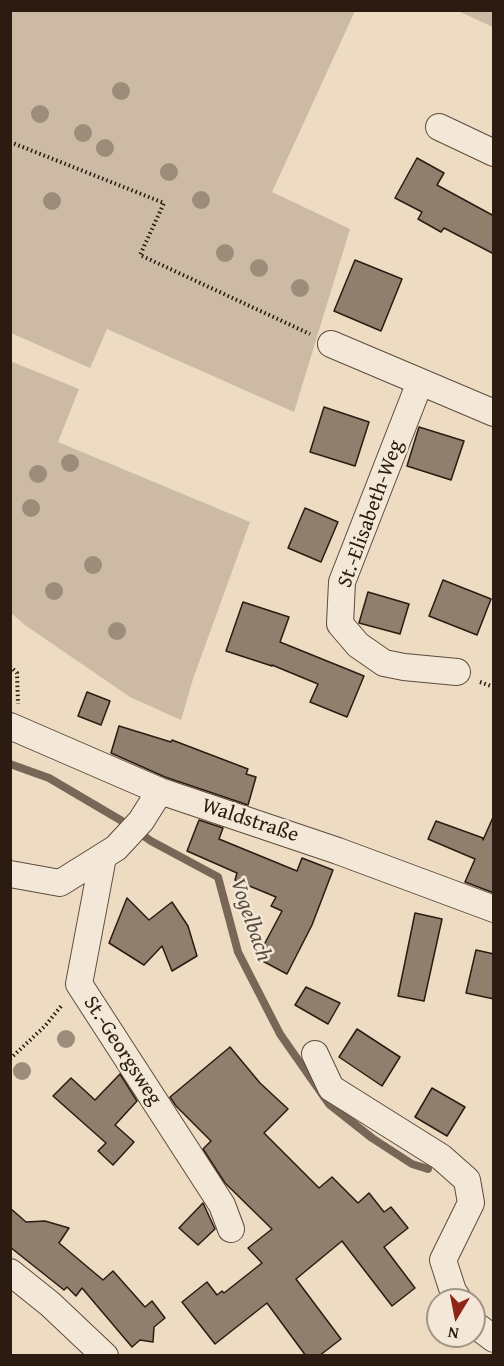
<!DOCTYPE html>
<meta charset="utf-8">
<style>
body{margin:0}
#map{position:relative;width:504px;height:1366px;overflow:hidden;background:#eddbc2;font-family:"Gentium Book Plus",serif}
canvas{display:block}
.frame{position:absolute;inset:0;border:12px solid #2b1b11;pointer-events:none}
.north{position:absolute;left:426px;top:1288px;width:60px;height:60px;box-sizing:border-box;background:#f3e8d7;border:2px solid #a39688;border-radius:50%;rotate:190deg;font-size:16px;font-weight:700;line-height:24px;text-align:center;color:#2b1b11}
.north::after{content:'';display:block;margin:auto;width:21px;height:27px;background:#8f2418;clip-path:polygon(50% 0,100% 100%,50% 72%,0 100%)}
</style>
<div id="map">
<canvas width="504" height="1366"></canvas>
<div class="frame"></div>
<div class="north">N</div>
</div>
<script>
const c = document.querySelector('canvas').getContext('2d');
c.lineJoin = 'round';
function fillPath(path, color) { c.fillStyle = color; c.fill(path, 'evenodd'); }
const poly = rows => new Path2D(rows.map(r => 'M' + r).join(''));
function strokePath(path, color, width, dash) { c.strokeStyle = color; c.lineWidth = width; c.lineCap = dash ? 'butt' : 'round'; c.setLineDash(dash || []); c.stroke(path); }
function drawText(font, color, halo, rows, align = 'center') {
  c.font = font + ' "Gentium Book Plus",serif'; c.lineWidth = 5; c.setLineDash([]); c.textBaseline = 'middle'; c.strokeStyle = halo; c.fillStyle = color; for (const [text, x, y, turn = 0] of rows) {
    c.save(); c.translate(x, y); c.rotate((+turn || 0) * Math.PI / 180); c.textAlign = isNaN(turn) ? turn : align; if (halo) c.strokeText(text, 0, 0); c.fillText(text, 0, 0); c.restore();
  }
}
const green = poly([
 [11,10,355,11,272,192,350,229,294,412,107,329,90,368,11,333],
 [458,11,493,11,493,27],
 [10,361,79,389,58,442,250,522,193,679,181,720,130,697,25,625,11,613]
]);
const stream = poly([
 [10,764,49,778,122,821,151,841,218,877,238,952,280,1034,329,1104,372,1138,412,1164,428,1169]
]);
const building = poly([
 [417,158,444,173,437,185,494,216,494,254,444,228,441,232,418,219,422,212,395,198,417,158],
 [355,260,402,279,381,331,334,311,355,260],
 [324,407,369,422,355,466,310,452,324,407],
 [419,427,464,441,451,480,407,466,419,427],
 [305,508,338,522,321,562,288,548,305,508],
 [443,580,491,599,477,635,429,616,443,580],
 [368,592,409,604,400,634,359,623,368,592],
 [243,602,289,617,280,642,364,676,347,717,310,702,318,684,272,665,272,666,226,651,243,602],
 [87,692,110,701,101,725,78,716,87,692],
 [119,726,171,742,172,740,248,769,246,774,256,777,248,805,165,777,111,753,119,726],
 [494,815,494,893,465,882,475,859,428,839,436,821,483,838,483,840,494,815],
 [199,820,223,828,219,839,297,871,302,858,333,870,312,925,287,974,257,958,282,911,271,906,276,897,235,880,237,873,187,851,199,820],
 [127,898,149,920,172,902,188,926,197,956,172,971,162,946,144,965,109,943,127,898],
 [415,913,442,919,424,1001,398,996,415,913],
 [476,950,494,954,494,999,466,993,476,950],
 [306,987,340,1003,328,1024,295,1005,306,987],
 [357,1029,400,1057,382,1086,339,1057,357,1029],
 [230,1047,260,1083,288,1109,264,1133,319,1188,332,1177,358,1203,369,1193,384,1212,391,1207,408,1228,384,1247,415,1288,392,1306,342,1241,296,1279,341,1339,319,1356,306,1356,267,1303,215,1344,182,1302,207,1282,217,1295,222,1291,224,1293,262,1263,248,1248,272,1229,225,1183,203,1149,211,1141,176,1106,170,1097,230,1047],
 [120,1074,137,1101,115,1125,134,1142,113,1165,98,1151,106,1143,53,1096,71,1078,95,1100,120,1074],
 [432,1088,465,1107,447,1136,415,1117,432,1088],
 [203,1203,215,1229,198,1245,179,1228,203,1203],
 [10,1208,26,1222,45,1221,69,1228,59,1243,103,1280,113,1271,145,1307,152,1301,165,1318,154,1327,153,1342,140,1340,132,1347,82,1288,76,1296,67,1287,64,1290,10,1247,10,1208]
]);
const path = poly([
 [10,142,164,203,140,255,310,334],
 [10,666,17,673,18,704],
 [480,682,494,687],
 [10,1059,45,1026,62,1005]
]);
const minor = poly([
 [439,127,494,153],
 [331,344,494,413],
 [420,382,342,582,340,624,358,645,384,663,404,667,457,672],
 [10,726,160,791,338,851,494,909],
 [103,857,79,984,222,1205,231,1229],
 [10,874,60,883,116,848,141,821,160,791],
 [315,1054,331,1088,441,1157,467,1180,471,1203,443,1260,453,1291,459,1300],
 [10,1272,50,1304,105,1356],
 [474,1324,494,1339]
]);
const trees = [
 [121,91],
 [40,114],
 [83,133],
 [105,148],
 [169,172],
 [201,200],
 [52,201],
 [225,253],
 [259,268],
 [300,288],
 [70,463],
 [38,474],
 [31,508],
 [93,565],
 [54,591],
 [117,631],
 [66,1039],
 [22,1071]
];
const streetNames = [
 ["St.-Elisabeth-Weg",371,514,-70],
 ["Waldstraße",250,821,18],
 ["St.-Georgsweg",122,1051,57]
];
const waterNames = [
 ["Vogelbach",250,920,71]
];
fillPath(green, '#ccbaa4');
strokePath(stream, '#786757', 8);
fillPath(building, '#907f6d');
strokePath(building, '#2b1b11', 1.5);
strokePath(minor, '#5c4b3d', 28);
strokePath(path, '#2b1b11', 4, [1.5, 3]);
strokePath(minor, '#f3e8d7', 26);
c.fillStyle = '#9d8c79';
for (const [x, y] of trees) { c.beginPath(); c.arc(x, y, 9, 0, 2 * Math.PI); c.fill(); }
drawText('21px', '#2b1b11', '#f3e8d7', streetNames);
drawText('italic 22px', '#5e4e40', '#f3e8d7', waterNames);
</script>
